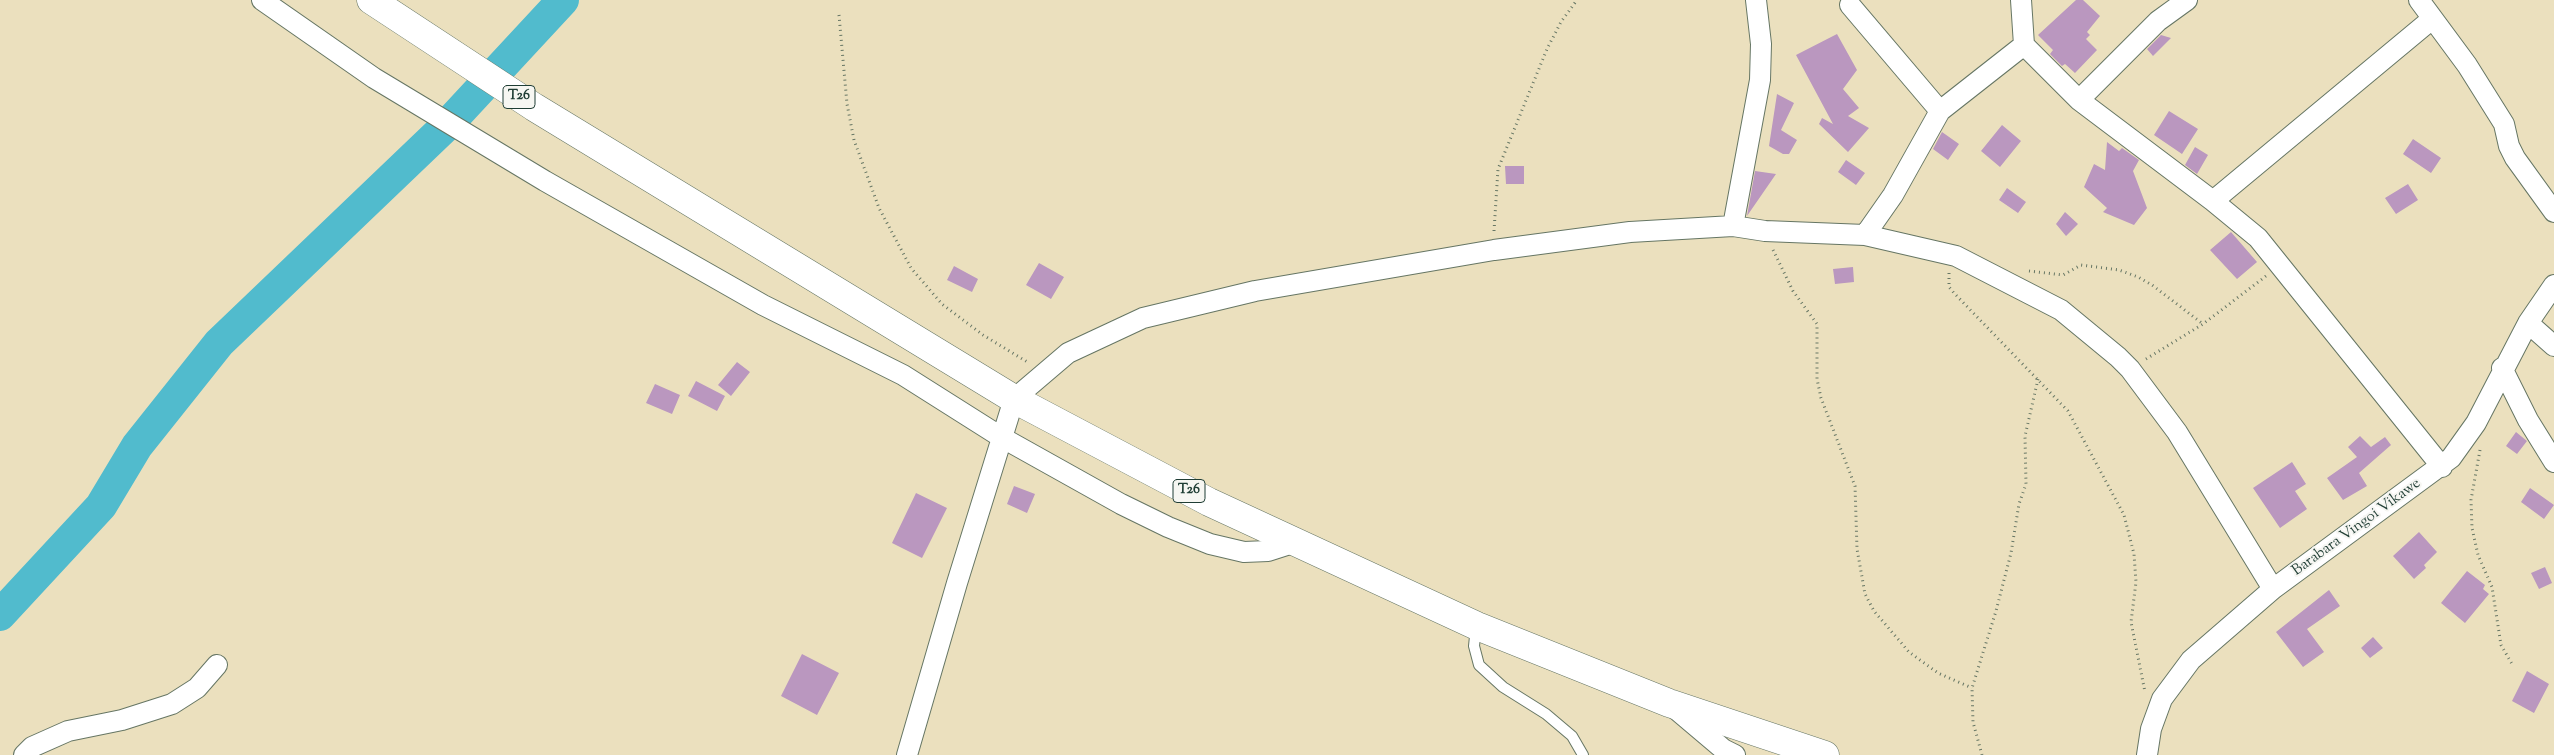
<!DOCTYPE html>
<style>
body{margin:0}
canvas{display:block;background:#ebe0be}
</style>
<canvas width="2554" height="755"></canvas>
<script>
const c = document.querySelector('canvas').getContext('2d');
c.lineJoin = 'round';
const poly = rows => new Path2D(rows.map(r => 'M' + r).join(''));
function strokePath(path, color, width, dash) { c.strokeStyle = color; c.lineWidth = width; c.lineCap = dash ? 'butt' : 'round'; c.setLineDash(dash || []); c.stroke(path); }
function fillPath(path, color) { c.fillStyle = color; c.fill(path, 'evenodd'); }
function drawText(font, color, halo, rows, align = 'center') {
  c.font = font + ' "Sorts Mill Goudy",serif'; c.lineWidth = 4; c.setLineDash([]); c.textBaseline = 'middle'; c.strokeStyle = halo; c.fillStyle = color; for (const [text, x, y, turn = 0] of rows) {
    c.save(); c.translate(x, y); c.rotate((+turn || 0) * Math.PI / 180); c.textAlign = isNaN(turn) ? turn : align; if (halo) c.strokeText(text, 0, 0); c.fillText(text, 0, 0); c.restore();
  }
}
const river = poly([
 [0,615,101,506,137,446,219,343,448,124,563,0]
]);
const building = poly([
 [2076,0,2083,0,2100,16,2087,32,2090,35,2086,39,2097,50,2075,73,2065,64,2062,66,2050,54,2053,50,2038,35],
 [1837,34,1857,70,1843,89,1859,108,1848,116,1869,128,1848,152,1819,124,1822,118,1833,124,1796,55],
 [2161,35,2171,38,2153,56,2147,49],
 [1777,94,1794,103,1781,130,1797,140,1789,154,1783,154,1769,146],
 [2169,111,2198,129,2182,154,2154,135],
 [2002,125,2021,141,2000,167,1981,151],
 [1942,132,1959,144,1948,160,1933,149],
 [2413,139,2441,158,2431,173,2403,154],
 [2107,142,2119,151,2122,148,2139,160,2133,171,2147,208,2134,225,2103,212,2107,208,2084,187,2094,164,2105,170],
 [2195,147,2208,155,2197,174,2185,165],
 [1846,160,1865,173,1856,185,1838,172],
 [1505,166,1524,166,1524,184,1506,184],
 [1755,171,1776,174,1747,216],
 [2408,184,2418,200,2396,214,2385,198],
 [2007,188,2026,202,2018,213,1999,200],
 [2065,212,2078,224,2066,236,2056,224],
 [2231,232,2257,262,2237,279,2210,250],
 [1039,263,1064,277,1051,299,1026,285],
 [954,266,978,279,972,292,947,280],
 [1853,267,1854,282,1835,284,1833,269],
 [737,362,750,372,731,396,718,385],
 [696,381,725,396,717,411,688,396],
 [655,384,680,395,672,414,646,403],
 [2516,432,2527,441,2517,454,2506,446],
 [2360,436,2371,447,2385,437,2391,445,2359,473,2367,486,2343,500,2327,478,2357,457,2348,447],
 [2292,462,2306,484,2295,491,2307,509,2280,528,2253,488],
 [1014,486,1035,494,1027,513,1007,504],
 [2530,488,2554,505,2544,519,2521,502],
 [916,493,947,508,922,558,892,543],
 [2419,532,2437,552,2424,565,2426,568,2414,579,2393,556],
 [2545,567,2552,583,2539,589,2531,573],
 [2467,571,2485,585,2483,589,2489,594,2465,623,2441,603],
 [2329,590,2340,606,2307,629,2324,652,2303,667,2276,632],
 [2373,637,2383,648,2370,658,2361,648],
 [802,654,839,673,817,715,781,696],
 [2527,671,2549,684,2534,713,2512,701]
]);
const path = poly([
 [839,15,847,104,854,140,879,208,911,268,942,304,983,335,1029,363],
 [1494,231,1498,169,1547,49,1561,22,1577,0],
 [1773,250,1793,291,1817,324,1817,379,1821,398,1855,486,1857,549,1865,594,1874,611,1909,652,1938,673,1972,688],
 [2029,271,2063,275,2081,265,2119,270,2138,277,2152,285,2203,324],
 [1949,273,1949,287,1954,293,2068,411,2124,515,2134,554,2136,582,2131,622,2145,692],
 [2146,359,2203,324,2266,276],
 [2480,450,2471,500,2472,528,2478,555,2492,587,2501,645,2512,664],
 [1982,755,1973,722,1972,688,1996,611,2011,553,2019,504,2026,484,2025,436,2038,379]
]);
const lane = poly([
 [1476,627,1474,646,1479,665,1503,687,1546,714,1572,736,1583,755]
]);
const street = poly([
 [262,0,374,78,545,181,763,305,903,375,1001,437,1121,504,1168,527,1210,544,1244,552,1268,551,1296,542],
 [2021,0,2024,45,2079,100,2213,201,2258,238,2442,467],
 [2419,0,2467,65,2504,124,2509,146,2515,158,2554,212],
 [1850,5,1940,111],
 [2079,100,2158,21,2187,0],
 [2213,201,2432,19],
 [1733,226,1760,80,1761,44,1756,0],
 [1865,235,1956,256,2061,310,2118,357,2130,369,2177,432,2273,589],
 [2528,323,2554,346],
 [2502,368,2528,420,2554,462],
 [1677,710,1723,749,1735,755],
 [24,755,32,747,68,731,122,720,172,704,197,688,217,665],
 [907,755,957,583,1014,399,1068,353,1143,318,1255,291,1494,250,1630,232,1733,226,1765,231,1865,235,1893,195,1940,111,2024,45],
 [2147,755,2151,729,2162,699,2191,660,2273,589,2451,458,2476,423,2528,323,2554,285]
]);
const highway = poly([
 [371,0,534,107,1014,399,1209,502,1477,626,1669,703,1825,755]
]);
const shields = [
 [519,97,32],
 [1189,491,32]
];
const shieldNames = [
 ["T26",519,97],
 ["T26",1189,491]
];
const streetNames = [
 ["Barabara Vingoi Vikawe",2357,528,-36]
];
strokePath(river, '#51bbcd', 32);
fillPath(building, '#ba97bf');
strokePath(lane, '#667664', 12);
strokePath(street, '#667664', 22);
strokePath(highway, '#667664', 29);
strokePath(path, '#667664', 3, [1, 4]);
strokePath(lane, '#fff', 10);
strokePath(street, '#fff', 20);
strokePath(highway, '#fff', 28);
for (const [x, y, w] of shields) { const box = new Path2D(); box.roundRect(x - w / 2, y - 11.5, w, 23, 4); c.fillStyle = '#f6f6f2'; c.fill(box); strokePath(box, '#1f3d34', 1); }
drawText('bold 14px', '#1f3d34', null, shieldNames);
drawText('15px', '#1f3d34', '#f6f6f2', streetNames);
</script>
